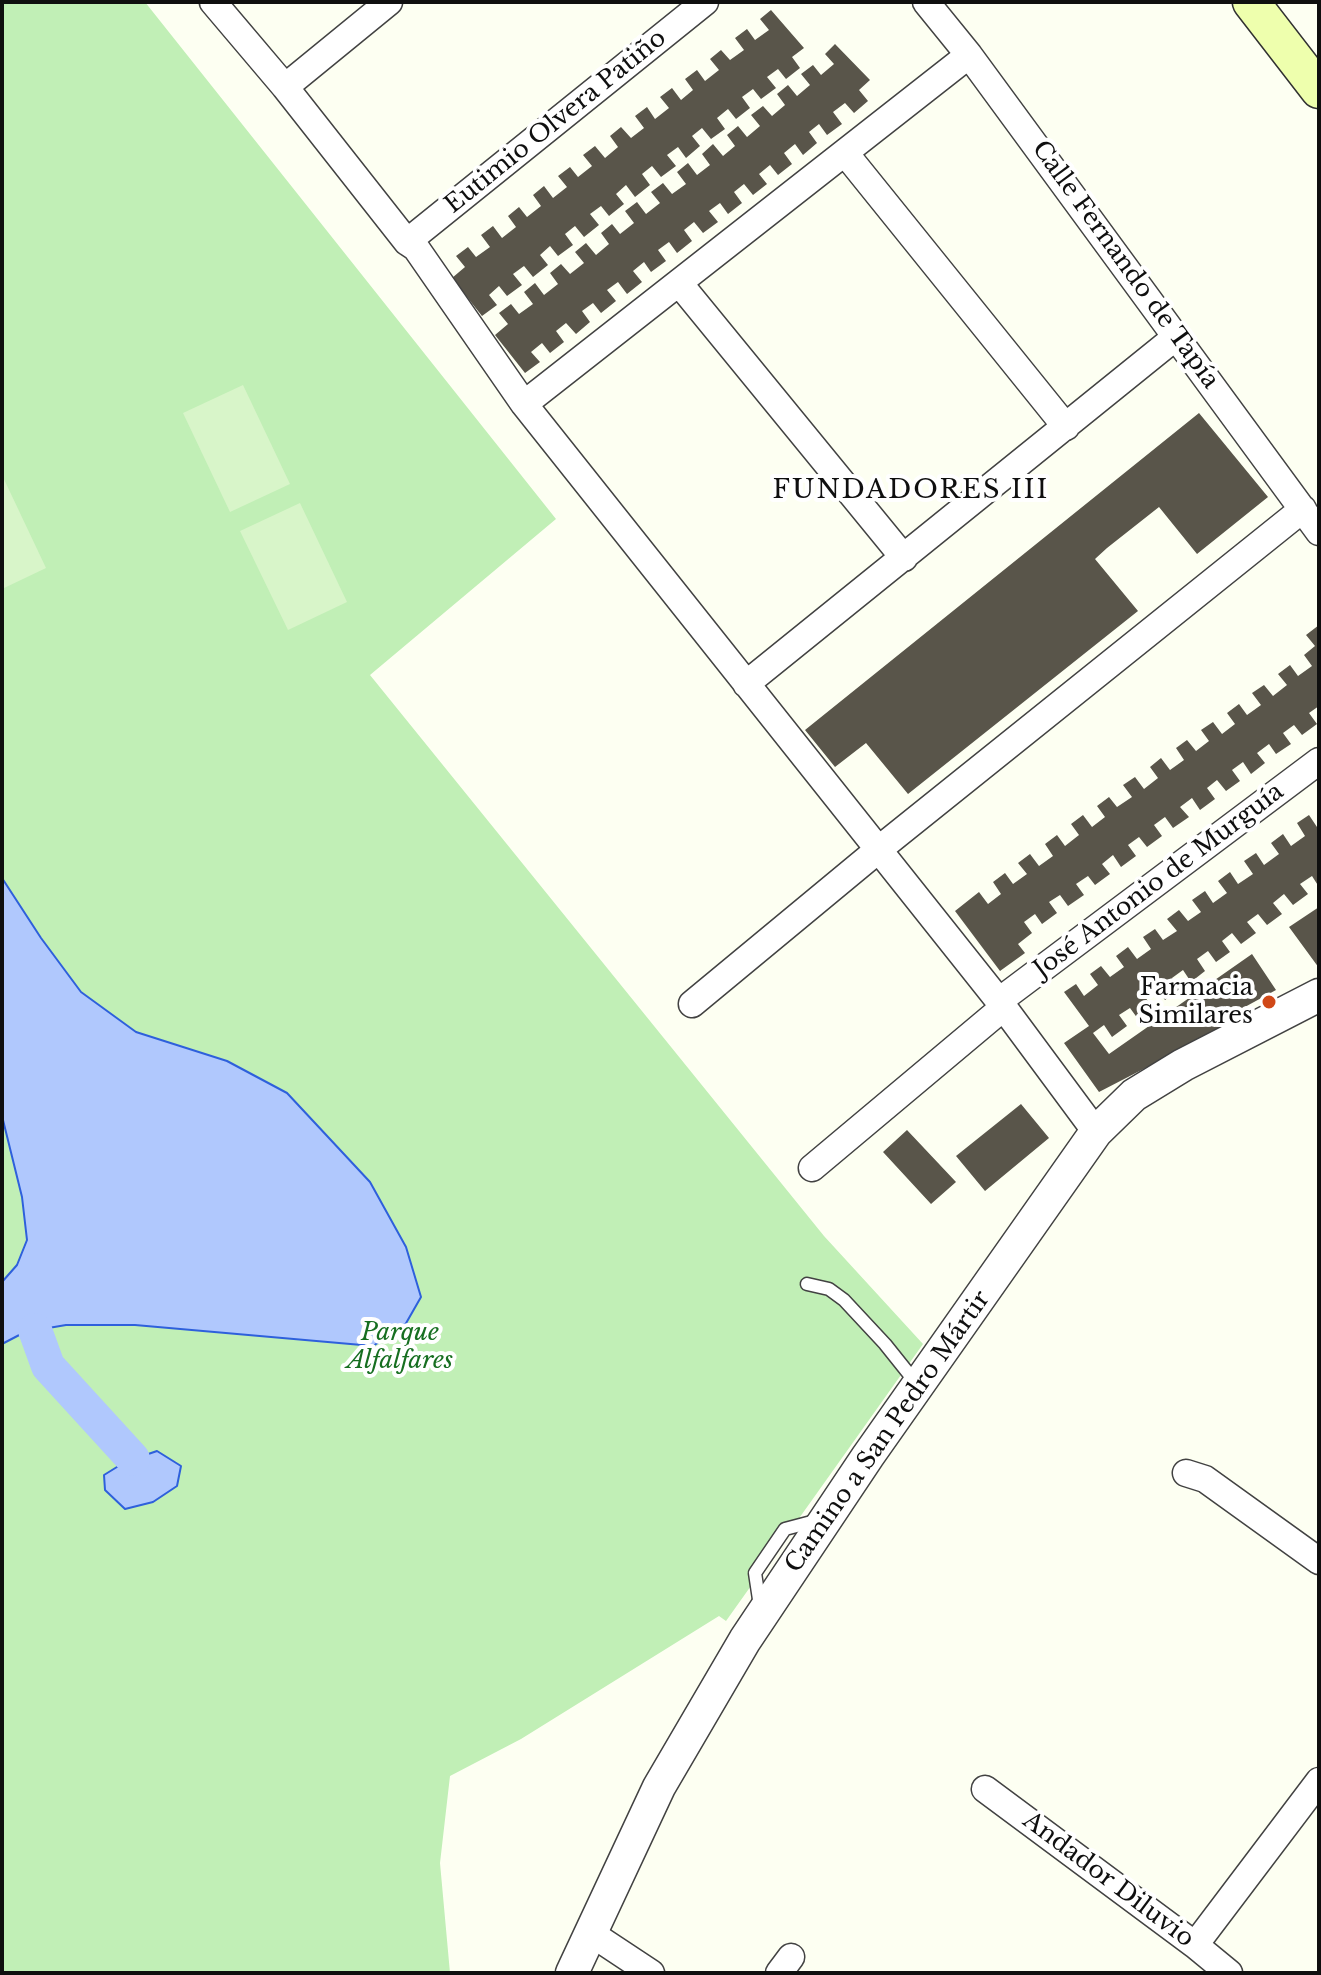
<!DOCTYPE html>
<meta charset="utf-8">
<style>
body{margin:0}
#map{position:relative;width:1321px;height:1975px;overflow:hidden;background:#fdfff2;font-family:"Libre Baskerville",serif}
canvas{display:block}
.frame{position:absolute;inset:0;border:4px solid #0f0f0f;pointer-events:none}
</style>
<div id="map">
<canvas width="1321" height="1975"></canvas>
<div class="frame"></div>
</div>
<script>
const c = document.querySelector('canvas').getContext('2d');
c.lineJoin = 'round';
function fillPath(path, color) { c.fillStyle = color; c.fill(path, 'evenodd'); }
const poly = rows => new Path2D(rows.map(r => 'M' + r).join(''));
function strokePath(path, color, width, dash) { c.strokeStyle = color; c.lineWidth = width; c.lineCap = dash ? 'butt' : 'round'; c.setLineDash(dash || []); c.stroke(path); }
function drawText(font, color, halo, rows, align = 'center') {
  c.font = font + ' "Libre Baskerville",serif'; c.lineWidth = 8; c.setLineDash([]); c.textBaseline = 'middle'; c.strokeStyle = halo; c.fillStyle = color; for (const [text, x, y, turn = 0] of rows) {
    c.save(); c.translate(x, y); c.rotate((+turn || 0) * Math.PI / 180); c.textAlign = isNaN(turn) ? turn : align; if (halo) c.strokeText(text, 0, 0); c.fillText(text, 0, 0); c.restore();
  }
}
const green = poly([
 [2,2,145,2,556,519,370,675,824,1236,923,1344,726,1621,719,1616,521,1739,450,1776,440,1863,450,1973,2,1973]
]);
const pitch = poly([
 [243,385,290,484,230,512,183,413],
 [2,475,46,568,2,589],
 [300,503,347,602,288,630,240,531]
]);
const water = poly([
 [2,878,41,938,81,992,136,1032,227,1061,287,1093,370,1182,406,1247,421,1297,405,1325,373,1346,135,1325,66,1325,25,1332,2,1344,2,1282,17,1265,27,1240,22,1197,2,1116,2,878],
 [157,1451,181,1466,177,1486,153,1502,125,1509,105,1490,104,1475,125,1462,157,1451]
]);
const canal = poly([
 [35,1330,48,1366,133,1459]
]);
const building = poly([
 [771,10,804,48,792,57,800,68,786,79,778,69,767,77,776,88,761,99,753,89,742,97,750,108,736,119,728,109,717,118,725,129,711,139,702,128,692,136,700,146,686,158,678,147,667,155,676,166,661,177,652,166,642,174,650,185,635,197,626,185,616,194,624,204,609,216,601,206,590,214,599,225,584,237,575,226,565,234,573,245,558,256,550,246,540,255,548,265,533,277,524,266,513,274,522,285,507,296,499,286,489,295,497,305,482,316,452,278,465,267,456,256,468,247,476,257,490,247,481,235,493,226,502,238,516,227,508,216,519,207,527,217,541,206,533,195,544,186,553,198,567,187,558,176,570,167,578,177,592,166,583,155,595,146,605,158,618,147,610,136,621,127,631,138,644,128,635,116,647,107,655,119,669,108,660,97,672,88,681,100,693,90,685,79,697,70,705,81,719,70,710,59,721,50,730,60,744,50,735,38,747,29,755,40,769,30,760,19],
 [835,44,870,80,859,90,868,101,854,113,845,103,833,112,842,124,827,135,819,124,809,132,817,143,803,155,795,144,784,153,792,164,778,175,770,165,759,174,767,184,753,195,744,184,734,192,742,203,728,214,720,203,709,211,718,222,703,233,694,222,684,230,692,241,677,253,669,242,658,250,666,261,651,272,644,262,633,271,642,282,627,294,618,282,607,290,616,301,601,313,593,303,582,311,590,322,576,334,566,323,556,331,564,342,550,353,542,343,531,352,540,362,525,373,495,335,508,324,499,313,511,304,519,314,533,304,524,292,535,283,544,295,558,284,550,273,561,264,570,274,584,263,575,252,586,243,596,255,609,244,601,233,612,224,620,234,634,223,625,211,637,202,646,214,660,203,651,192,663,183,672,194,686,184,677,172,688,163,697,175,710,165,702,154,713,144,723,156,735,146,727,135,738,126,747,137,760,126,751,115,763,106,772,116,785,105,777,94,788,85,797,96,810,85,801,74,813,65,821,75,834,64,825,54],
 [1199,413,1268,497,1197,554,1159,507,1107,548,1095,559,1138,611,908,794,866,743,835,767,805,730],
 [1319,625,1319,706,1309,713,1317,724,1302,735,1294,725,1283,733,1291,744,1276,754,1269,744,1257,753,1265,763,1251,774,1243,762,1232,770,1240,781,1226,791,1217,780,1207,788,1215,799,1200,810,1192,798,1180,807,1189,817,1173,828,1165,817,1154,825,1162,836,1147,847,1139,837,1128,845,1136,856,1121,867,1113,855,1102,864,1110,874,1095,885,1088,876,1076,884,1084,895,1068,906,1060,895,1049,902,1057,913,1042,924,1035,914,1024,922,1032,933,1018,944,1025,953,1000,971,955,911,979,892,988,904,1001,894,993,882,1005,873,1013,884,1027,874,1018,863,1030,854,1039,866,1053,856,1045,844,1057,835,1065,846,1079,835,1071,824,1083,815,1092,827,1105,817,1097,806,1109,797,1117,807,1132,797,1123,785,1135,777,1144,789,1158,778,1150,767,1161,758,1170,770,1184,760,1176,748,1187,740,1196,751,1209,741,1201,730,1213,722,1222,734,1235,724,1227,713,1239,704,1247,715,1261,705,1252,693,1264,685,1273,696,1287,685,1278,674,1290,665,1298,676,1312,666,1304,655,1315,646,1306,635],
 [1309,815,1317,827,1319,825,1319,887,1312,876,1300,884,1308,894,1293,905,1284,894,1273,903,1282,914,1267,925,1258,914,1247,922,1256,933,1241,944,1232,933,1222,941,1230,952,1216,962,1208,951,1197,959,1205,971,1191,982,1183,970,1172,978,1180,989,1165,1000,1157,989,1145,997,1153,1008,1138,1019,1130,1008,1119,1015,1127,1026,1112,1037,1104,1025,1093,1033,1109,1054,1252,954,1276,990,1232,1014,1248,1027,1160,1068,1157,1062,1099,1092,1064,1043,1089,1026,1064,992,1076,984,1084,996,1098,985,1090,974,1101,966,1110,977,1124,967,1116,956,1128,947,1137,959,1151,949,1143,937,1155,929,1163,940,1177,931,1167,919,1179,910,1188,921,1201,912,1192,900,1205,891,1213,903,1227,893,1218,881,1230,872,1238,884,1253,874,1244,861,1256,853,1264,865,1279,854,1271,843,1283,834,1291,846,1305,836,1297,823],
 [1319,907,1319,968,1289,927],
 [1021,1104,1049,1138,985,1191,956,1156],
 [907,1130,956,1182,931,1204,883,1152]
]);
const service = poly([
 [807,1284,829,1289,844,1300,885,1344,917,1384],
 [760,1606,755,1573,785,1529,819,1520]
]);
const minor = poly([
 [213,2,285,87,407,242,416,248,524,404,999,1001,1096,1132],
 [926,2,969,55,1319,532],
 [285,87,389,2],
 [845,153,1066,427],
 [407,242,705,2],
 [679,283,904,558],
 [524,404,969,55],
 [746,684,1177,336],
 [999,1001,1319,761],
 [692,1004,878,850,1303,509],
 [812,1168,1004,1007],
 [1186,1473,1205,1479,1319,1561],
 [985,1789,1195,1945,1229,1973],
 [589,1932,651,1973],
 [1195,1945,1319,1781],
 [779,1973,791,1957]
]);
const tertiary = poly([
 [572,1973,659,1787,745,1640,868,1456,1096,1132,1134,1095,1183,1065,1319,995]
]);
const secondary = poly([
 [1251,2,1319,90]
]);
const markers = [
 [1269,1002,8,"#d04817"]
];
const streetNames = [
 ["Eutimio Olvera Patiño",556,122,-39],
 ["Calle Fernando de Tapía",1125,265,54],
 ["José Antonio de Murguía",1159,881,-37],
 ["Camino a San Pedro Mártir",888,1432,-55],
 ["Andador Diluvio",1108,1880,37]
];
const poiNames = [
 ["Farmacia",1253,988],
 ["Similares",1253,1016]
];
const parkNames = [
 ["Parque",400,1333],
 ["Alfalfares",400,1361]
];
const neighbourhoodNames = [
 ["FUNDADORES III",911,491]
];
fillPath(green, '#c1efb6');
fillPath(pitch, '#d8f5c9');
fillPath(water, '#b0c8fd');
strokePath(water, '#2e60dc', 2);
strokePath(canal, '#b0c8fd', 34);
fillPath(building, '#59554a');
strokePath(service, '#424242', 15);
strokePath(minor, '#424242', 29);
strokePath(tertiary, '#424242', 35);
strokePath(secondary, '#313131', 39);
strokePath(service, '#fff', 12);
strokePath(minor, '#fff', 26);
strokePath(tertiary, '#fff', 32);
strokePath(secondary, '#eeffad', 36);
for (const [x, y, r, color] of markers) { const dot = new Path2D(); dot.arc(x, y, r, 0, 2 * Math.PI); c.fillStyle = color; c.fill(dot); strokePath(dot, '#fff', 3); }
drawText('24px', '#0f0f0f', '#fff', streetNames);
drawText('24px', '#0f0f0f', '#fff', poiNames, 'right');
drawText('italic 24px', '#176f21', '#fff', parkNames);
c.letterSpacing = '2px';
drawText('26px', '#0f0f0f', '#fff', neighbourhoodNames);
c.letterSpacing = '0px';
</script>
